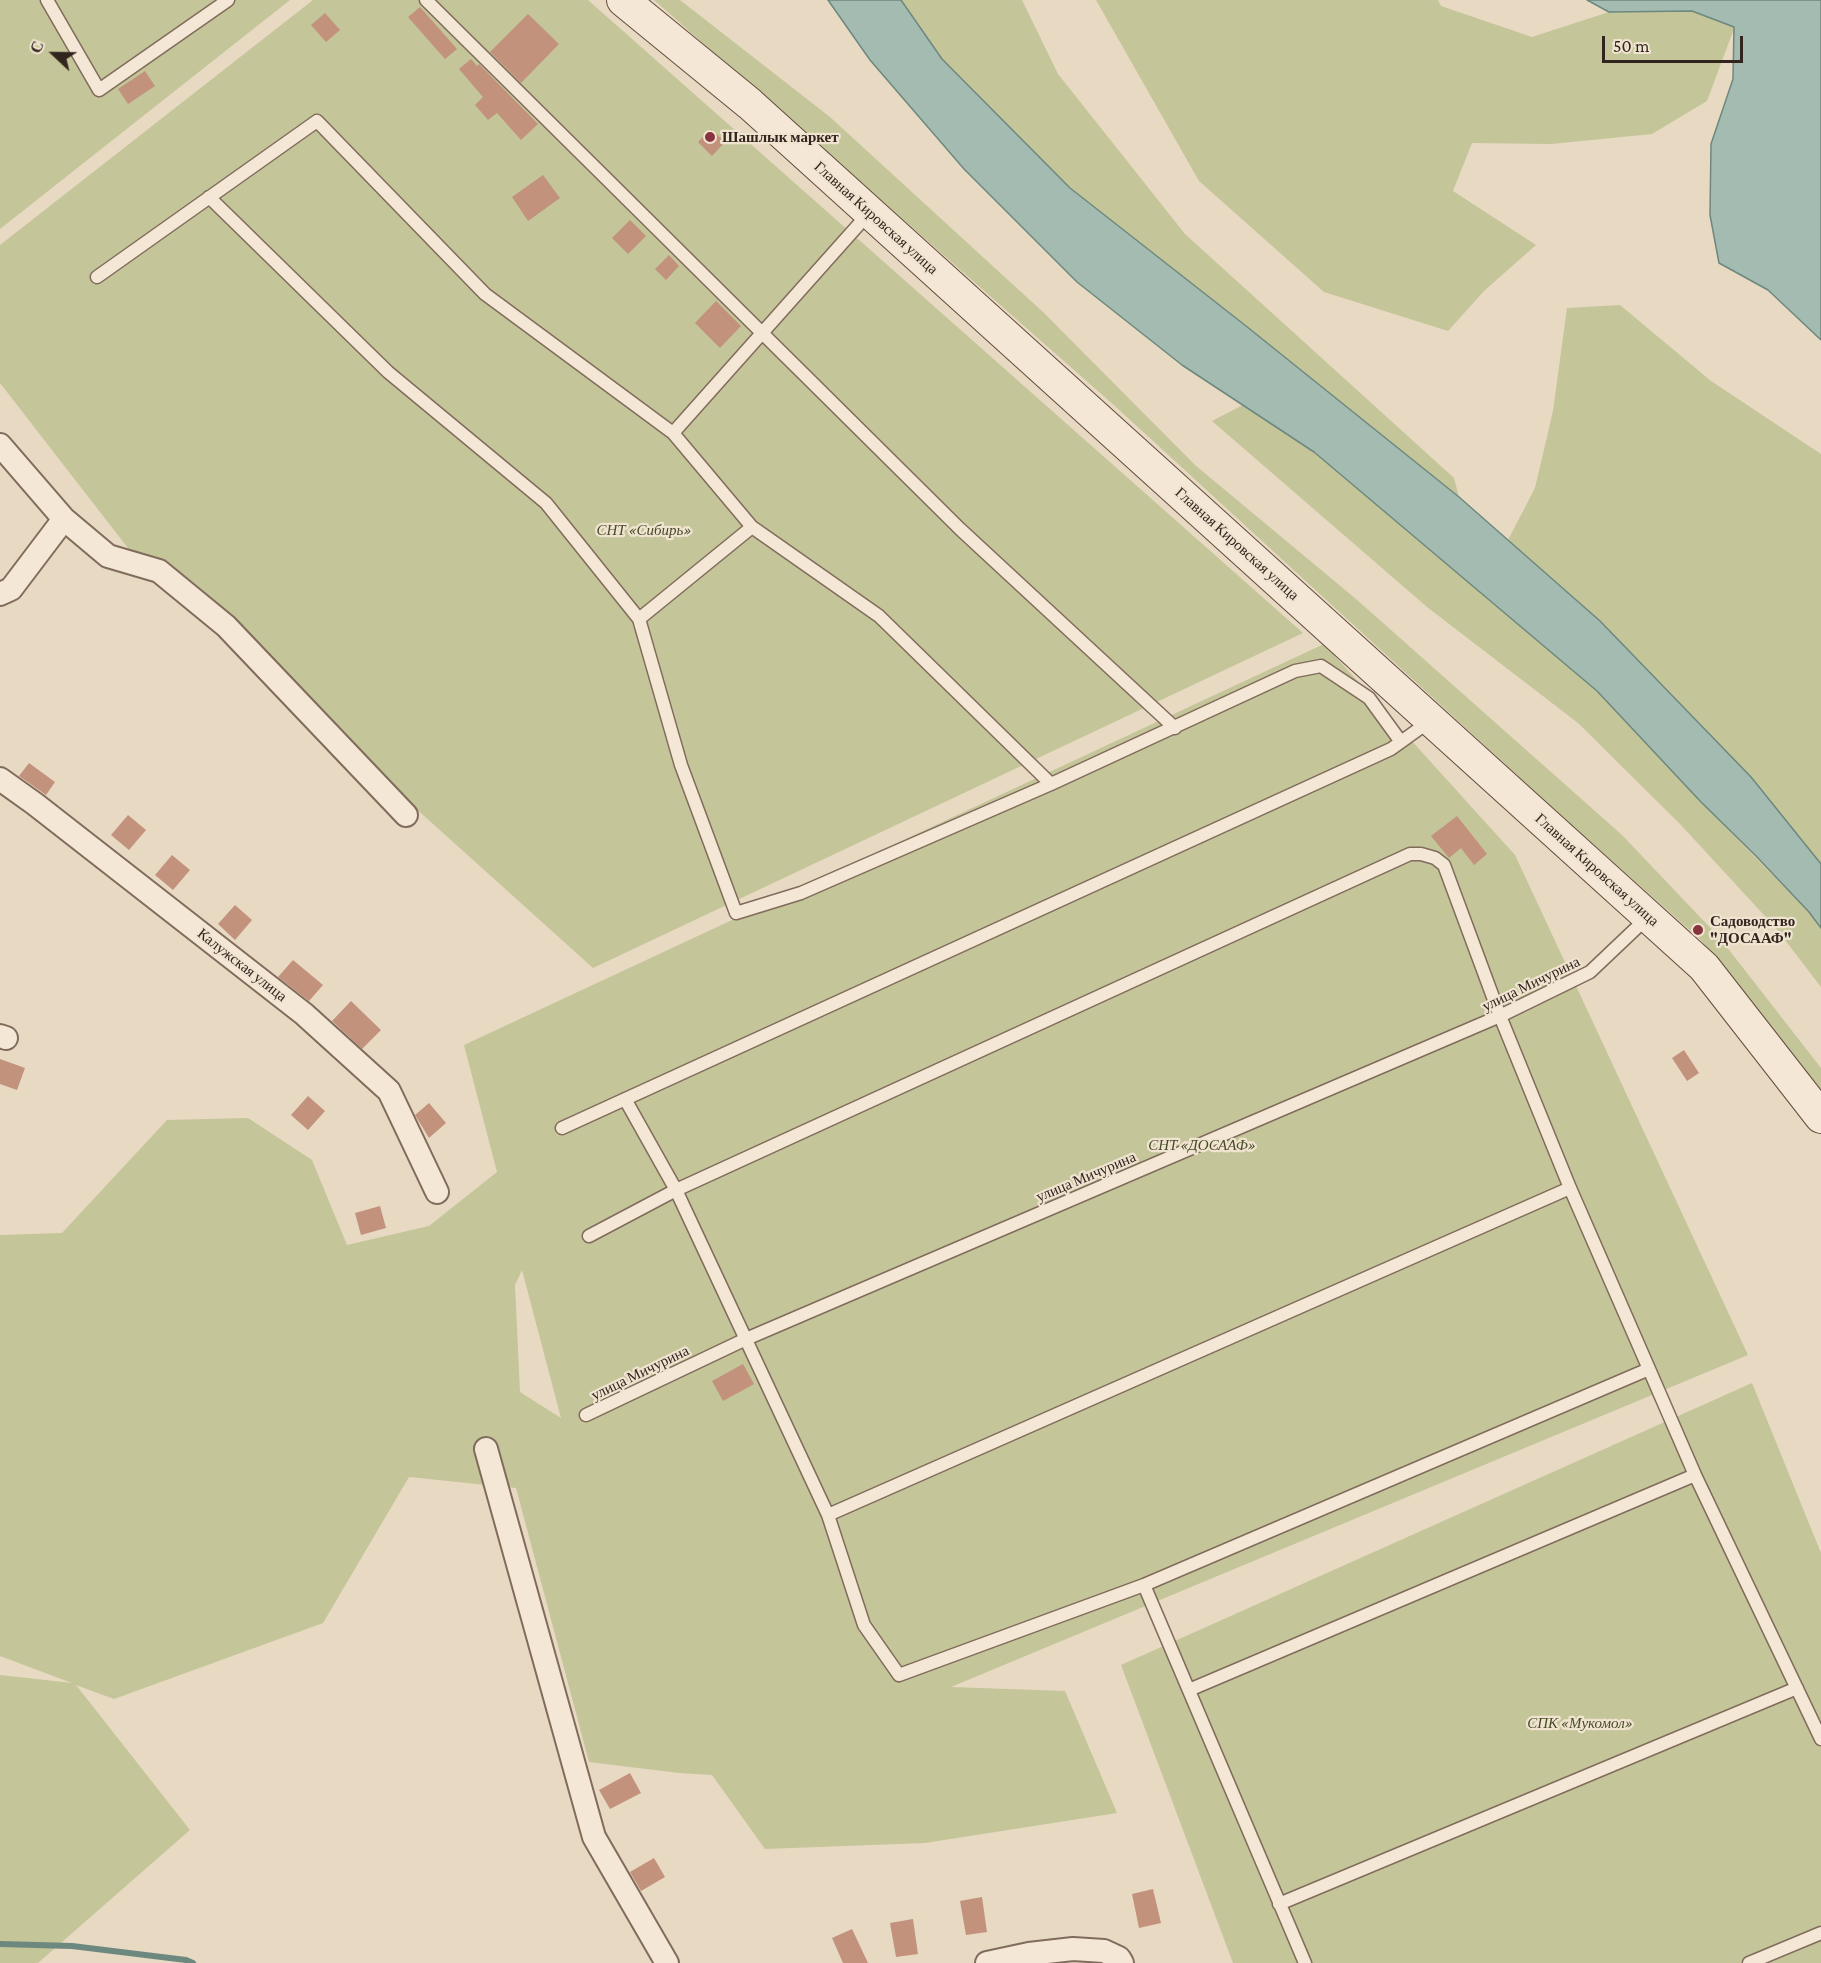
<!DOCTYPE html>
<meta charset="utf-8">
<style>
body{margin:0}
#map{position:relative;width:1821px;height:1963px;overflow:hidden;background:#e8d9c3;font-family:"Crimson Pro",serif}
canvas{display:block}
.north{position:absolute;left:24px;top:24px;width:60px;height:60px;-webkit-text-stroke:4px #f0e4d1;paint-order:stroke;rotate:292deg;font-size:16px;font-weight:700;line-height:24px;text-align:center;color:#32251e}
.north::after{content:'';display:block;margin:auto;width:21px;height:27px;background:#32251e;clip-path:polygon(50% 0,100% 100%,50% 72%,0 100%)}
.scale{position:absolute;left:1602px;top:36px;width:141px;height:27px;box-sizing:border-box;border:3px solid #32251e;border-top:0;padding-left:8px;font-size:18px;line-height:21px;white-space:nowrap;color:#32251e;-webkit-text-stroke:4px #f0e4d1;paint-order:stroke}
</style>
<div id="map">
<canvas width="1821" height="1963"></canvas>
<div class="north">С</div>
<div class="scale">50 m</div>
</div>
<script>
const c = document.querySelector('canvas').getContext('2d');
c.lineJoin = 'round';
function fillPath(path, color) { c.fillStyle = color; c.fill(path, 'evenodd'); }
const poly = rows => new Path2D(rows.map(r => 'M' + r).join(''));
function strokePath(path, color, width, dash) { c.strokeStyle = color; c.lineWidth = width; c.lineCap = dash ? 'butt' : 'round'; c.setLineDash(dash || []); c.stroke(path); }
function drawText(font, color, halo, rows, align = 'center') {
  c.font = font + ' "Crimson Pro",serif'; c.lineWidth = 4.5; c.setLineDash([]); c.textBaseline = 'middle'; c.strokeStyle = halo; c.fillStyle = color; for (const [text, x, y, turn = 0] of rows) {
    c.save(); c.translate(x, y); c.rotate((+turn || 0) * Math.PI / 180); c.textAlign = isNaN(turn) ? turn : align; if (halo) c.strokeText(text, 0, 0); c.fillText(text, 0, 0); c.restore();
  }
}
const green = poly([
 [0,0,290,0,0,229],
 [313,0,588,0,1303,633,593,968,131,552,0,383,0,245],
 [654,0,680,0,830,117,1044,313,1195,465,1356,599,1622,835,1719,937,1821,1068,1821,1096,1701,940,1565,819,1116,407],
 [901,0,1022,0,1058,74,1185,234,1454,478,1459,497,1246,326,1070,188,942,59],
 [1096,0,1438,0,1441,6,1532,37,1609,12,1692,11,1735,26,1707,101,1652,134,1551,144,1472,143,1453,191,1536,245,1484,291,1448,331,1324,292,1199,181],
 [1620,305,1711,381,1821,454,1821,864,1751,777,1600,621,1508,540,1535,488,1553,411,1567,308],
 [1243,405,1314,452,1597,691,1701,802,1809,912,1821,928,1821,987,1775,927,1680,824,1578,723,1427,607,1212,421],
 [1324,644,1515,855,1748,1355,951,1687,1065,1691,1117,1813,925,1843,765,1849,712,1775,679,1773,589,1762,516,1488,409,1477,323,1623,114,1699,76,1685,190,1830,38,1963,0,1963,0,1675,72,1683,0,1656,0,1235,62,1233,167,1120,248,1118,312,1160,347,1245,429,1226,497,1172,464,1045],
 [522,1270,561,1418,520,1392,515,1285],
 [1752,1383,1821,1553,1821,1963,1233,1963,1121,1665]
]);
const water = poly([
 [828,0,901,0,942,59,1070,188,1246,326,1459,497,1600,621,1751,777,1821,864,1821,928,1809,912,1756,856,1701,802,1597,691,1314,452,1182,365,1077,282,964,169,870,60,828,0],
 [1587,0,1821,0,1821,340,1768,290,1719,263,1710,215,1711,144,1733,79,1734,27,1692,11,1609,12,1587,0]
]);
const stream = poly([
 [0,1944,72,1946,186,1960,193,1963]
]);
const building = poly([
 [420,7,457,49,445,59,408,17],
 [325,13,340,30,326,42,311,25],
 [528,14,559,44,521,83,490,52],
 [471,59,477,66,479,64,538,124,521,140,497,113,488,120,475,105,483,97,459,69],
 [145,71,155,86,128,104,118,89],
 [711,129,725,142,712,156,698,142],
 [543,175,560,198,528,221,512,197],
 [630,220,646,236,628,254,612,238],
 [669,255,679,266,666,280,655,269],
 [716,301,741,326,720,348,695,323],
 [29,763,55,782,46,795,19,776],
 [128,815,146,830,129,850,111,835],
 [1457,816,1487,854,1474,865,1461,848,1449,858,1431,836],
 [172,855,190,870,173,890,155,875],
 [235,905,252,920,235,940,218,924],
 [293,960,323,985,309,1001,278,977],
 [351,1001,381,1030,362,1049,332,1021],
 [1684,1050,1699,1073,1687,1081,1672,1058],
 [0,1059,25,1068,17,1090,0,1084],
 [308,1096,325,1111,308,1130,291,1115],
 [429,1103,446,1123,429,1138,415,1115],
 [380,1206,386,1228,361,1235,355,1213],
 [743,1364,754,1384,723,1401,712,1381],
 [630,1773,641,1793,610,1809,599,1790],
 [654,1858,665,1877,641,1891,630,1872],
 [1153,1889,1161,1923,1139,1928,1132,1894],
 [982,1897,987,1932,966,1935,960,1901],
 [913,1919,918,1954,896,1957,890,1923],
 [852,1929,868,1963,843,1963,832,1938]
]);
const service = poly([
 [47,0,99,90,228,0],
 [426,0,960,529,1175,728],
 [209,197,388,372,546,503,639,619,681,765,736,913,801,893,1051,784,1295,671,1321,666,1369,698,1401,742],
 [97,277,317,121,485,294,673,433,752,527,879,616,1051,784],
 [673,433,869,213],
 [639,619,752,527],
 [625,1099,676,1190,828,1515,864,1625,899,1675,1144,1585,1305,1963],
 [562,1128,1391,749,1430,721],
 [589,1236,676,1190,1410,854,1421,854,1435,858,1444,865,1500,1016,1570,1188,1649,1369,1695,1475,1821,1739],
 [586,1415,746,1339,1500,1016,1590,972,1648,917],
 [828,1515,1570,1188],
 [1144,1585,1649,1369],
 [1189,1690,1695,1475],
 [1279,1904,1797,1688],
 [1749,1963,1821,1933]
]);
const minor = poly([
 [0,445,64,519,108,556,159,571,226,626,406,815],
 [0,594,11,589,64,519],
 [0,779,35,804,304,1014,389,1091,437,1192],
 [0,1036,6,1038],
 [486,1449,594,1837,667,1963],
 [987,1963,1029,1954,1073,1949,1104,1951,1119,1958,1122,1963]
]);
const secondary = poly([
 [623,0,750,104,1704,967,1821,1117]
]);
const markers = [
 [710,137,6,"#88333d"],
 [1698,930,6,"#88333d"]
];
const poiNames = [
 ["Шашлык маркет",722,137],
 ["Садоводство",1710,921],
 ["\"ДОСААФ\"",1710,938]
];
const streetNames = [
 ["Главная Кировская улица",876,218,42],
 ["Главная Кировская улица",1237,544,42],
 ["Главная Кировская улица",1597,870,42],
 ["Калужская улица",242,965,38],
 ["улица Мичурина",1531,984,-26],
 ["улица Мичурина",1086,1177,-23],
 ["улица Мичурина",640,1373,-26]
];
const parkNames = [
 ["СНТ «Сибирь»",644,530],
 ["СНТ «ДОСААФ»",1202,1145],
 ["СПК «Мукомол»",1580,1723]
];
fillPath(green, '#c4c598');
fillPath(water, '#a4bbb2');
strokePath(water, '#6d887e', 1.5);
strokePath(stream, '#6d887e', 6);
fillPath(building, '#c2927d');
strokePath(service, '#806b5c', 15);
strokePath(minor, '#806b5c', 26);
strokePath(secondary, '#624c3f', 34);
strokePath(service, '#f4e7d5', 12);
strokePath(minor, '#f4e7d5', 22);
strokePath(secondary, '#f4e7d5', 32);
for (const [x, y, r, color] of markers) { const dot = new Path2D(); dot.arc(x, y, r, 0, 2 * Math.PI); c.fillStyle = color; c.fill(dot); strokePath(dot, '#f0e4d1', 2); }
drawText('bold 15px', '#32251e', '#f0e4d1', poiNames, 'left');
drawText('15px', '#32251e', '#f0e4d1', streetNames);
drawText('italic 15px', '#474c27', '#f0e4d1', parkNames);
</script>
